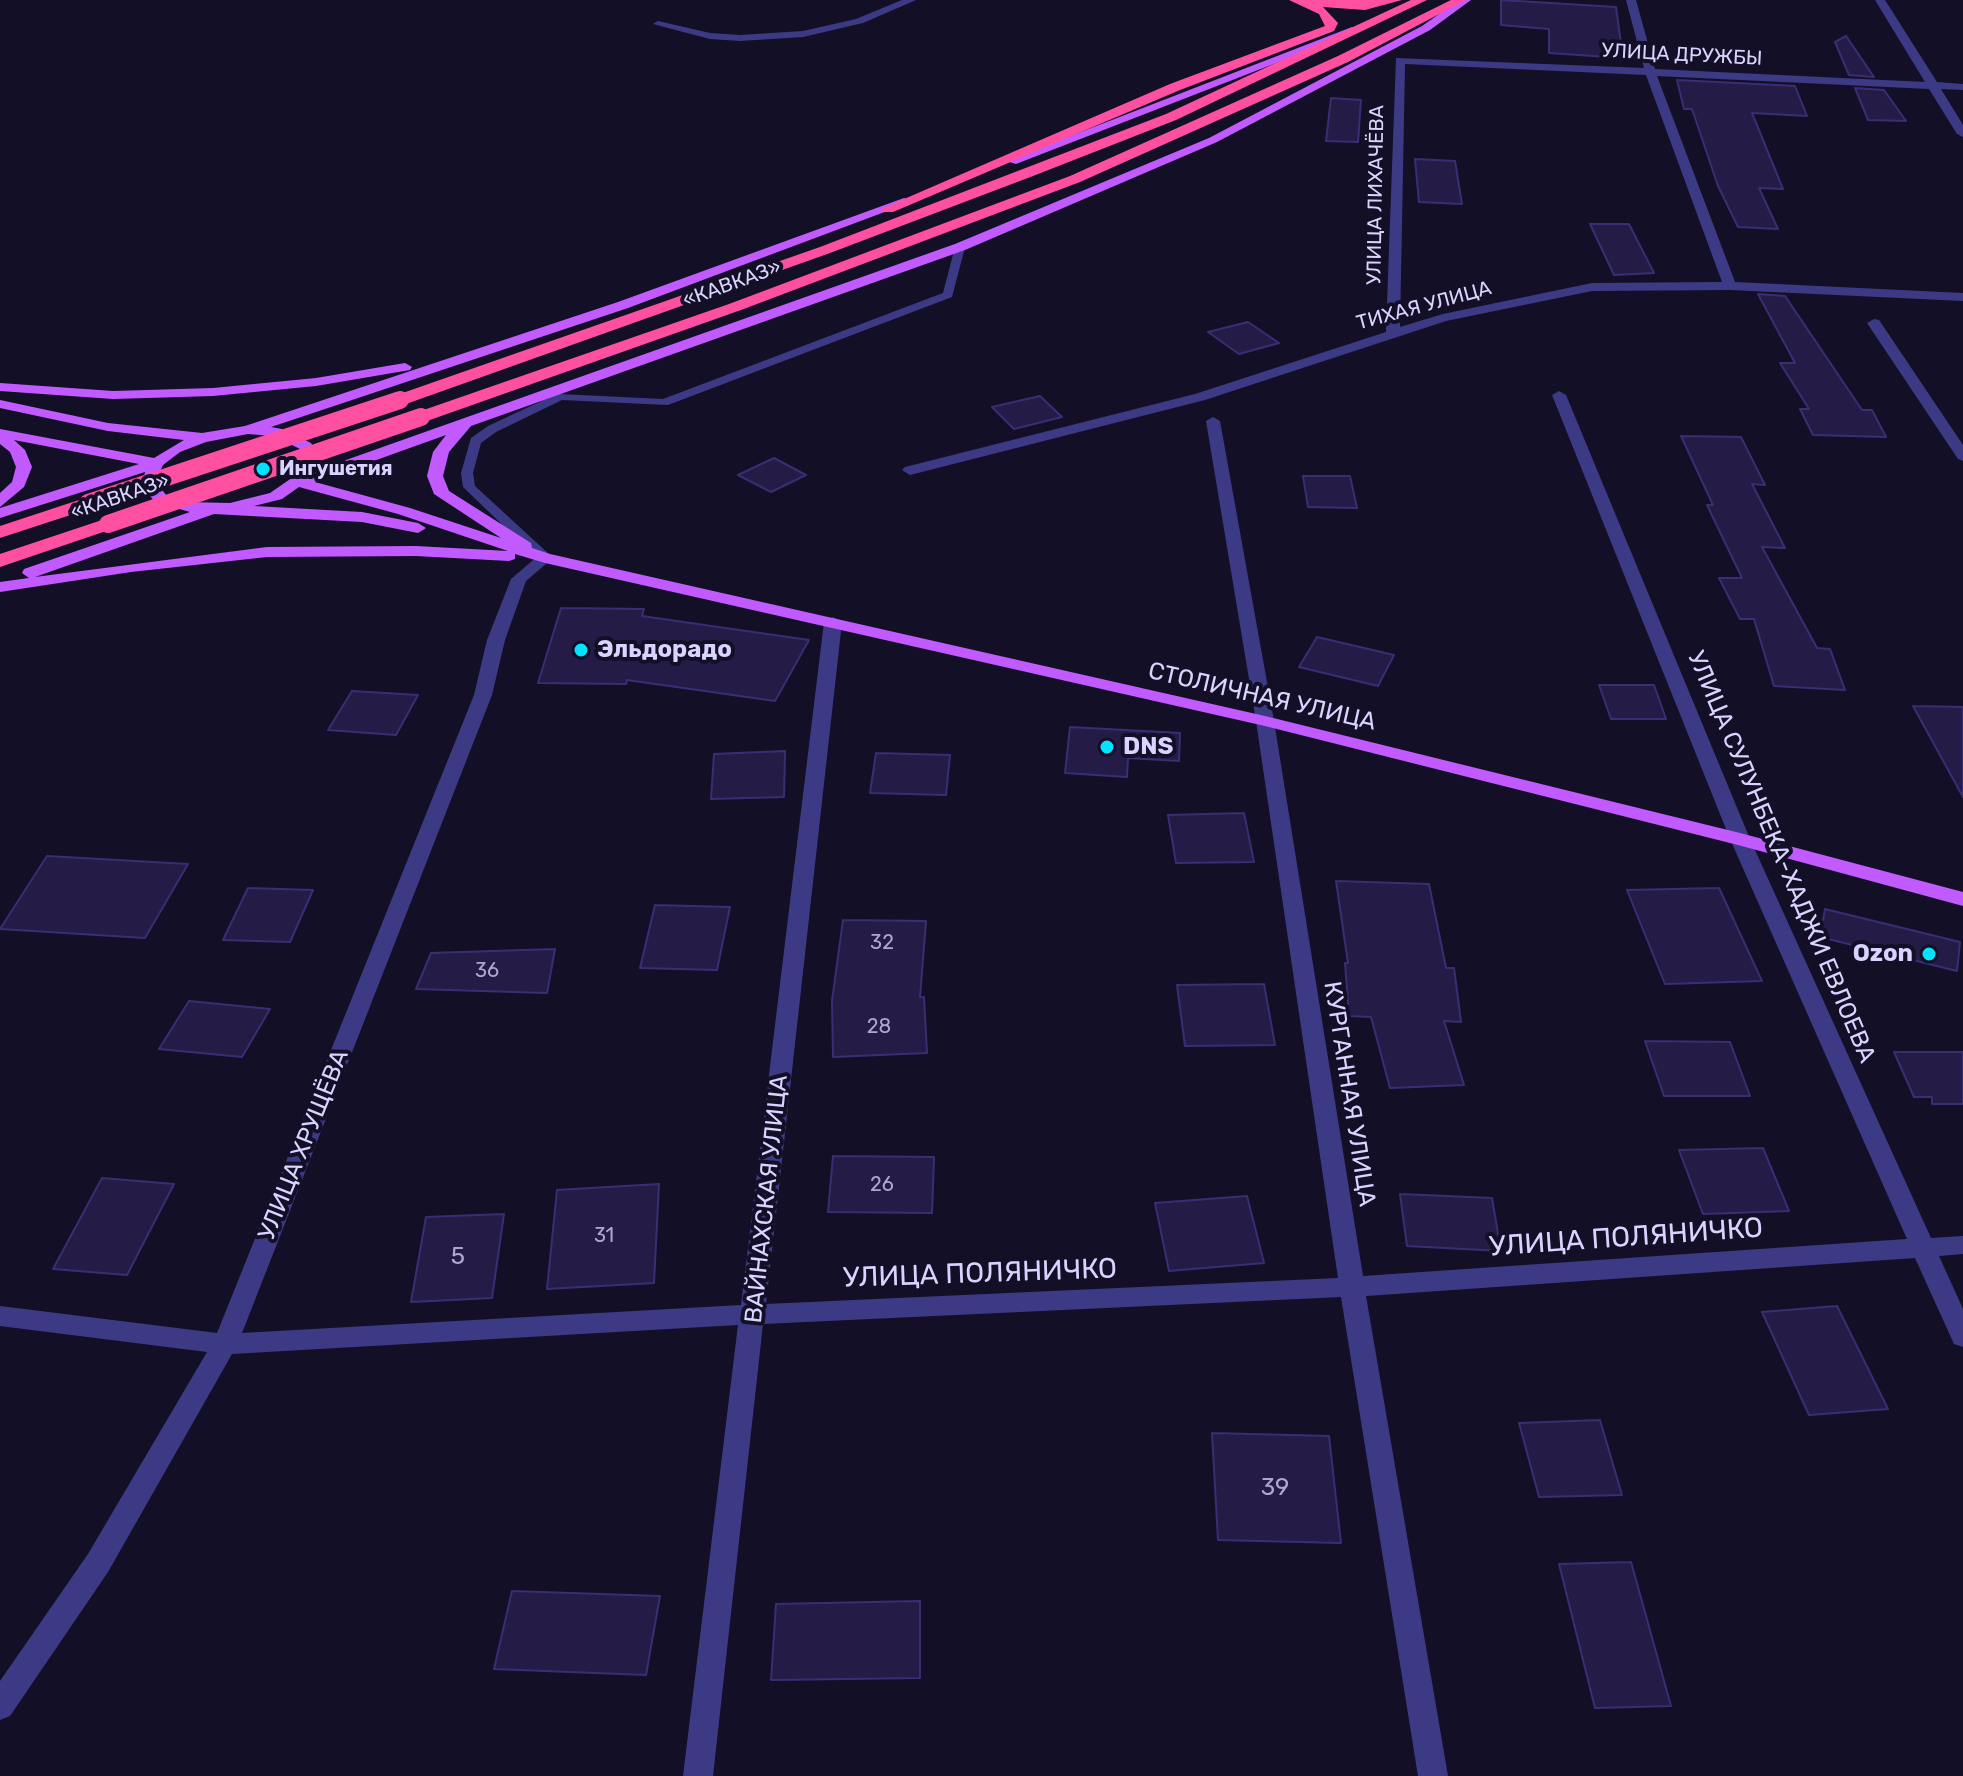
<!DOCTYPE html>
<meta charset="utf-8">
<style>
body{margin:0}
canvas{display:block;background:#130f26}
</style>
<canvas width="1963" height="1776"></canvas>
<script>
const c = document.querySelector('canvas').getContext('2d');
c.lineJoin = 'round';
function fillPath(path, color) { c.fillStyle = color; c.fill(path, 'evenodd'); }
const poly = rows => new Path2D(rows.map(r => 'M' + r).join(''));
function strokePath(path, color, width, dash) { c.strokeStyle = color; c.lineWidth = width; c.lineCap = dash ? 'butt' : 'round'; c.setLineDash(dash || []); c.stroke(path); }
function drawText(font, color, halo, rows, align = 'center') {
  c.font = font + ' Rubik,sans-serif'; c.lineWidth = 8; c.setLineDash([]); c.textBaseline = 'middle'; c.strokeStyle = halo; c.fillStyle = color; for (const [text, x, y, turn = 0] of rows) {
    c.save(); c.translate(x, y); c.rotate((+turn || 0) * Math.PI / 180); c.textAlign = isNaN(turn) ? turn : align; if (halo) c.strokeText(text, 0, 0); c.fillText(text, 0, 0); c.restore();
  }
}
const building = poly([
 [1501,0,1616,7,1623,58,1549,53,1549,29,1501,25,1501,0],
 [1846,36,1874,77,1849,75,1835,42,1846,36],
 [1677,80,1795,86,1807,116,1752,113,1783,189,1759,188,1778,229,1738,227,1718,186,1692,109,1684,109,1677,80],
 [1855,88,1884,90,1906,121,1868,120,1855,88],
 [1331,98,1361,100,1358,142,1326,141,1331,98],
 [1415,159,1455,161,1462,204,1419,202,1415,159],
 [1590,224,1629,224,1654,273,1614,275,1590,224],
 [1758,294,1785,296,1862,410,1872,410,1886,437,1813,435,1800,409,1809,409,1780,363,1795,363,1758,294],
 [1248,322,1279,343,1239,354,1208,332,1248,322],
 [1040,396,1062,417,1014,429,992,407,1040,396],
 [1681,436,1741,437,1765,485,1752,484,1785,548,1762,547,1817,648,1830,649,1845,690,1774,686,1754,619,1740,619,1719,578,1742,578,1707,505,1713,505,1681,436],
 [774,458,806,475,771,492,738,475,774,458],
 [1303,476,1350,476,1357,508,1308,507,1303,476],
 [561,608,644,609,642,616,809,640,775,701,627,680,626,684,538,683,561,608],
 [1317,637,1394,655,1378,686,1299,667,1317,637],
 [1599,685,1654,685,1666,719,1611,719,1599,685],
 [352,691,418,695,396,735,328,730,352,691],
 [1913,706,1963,707,1963,797,1913,706],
 [1070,727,1180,733,1179,761,1128,758,1127,777,1065,773,1070,727],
 [785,751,784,797,711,799,714,754,785,751],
 [876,753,950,755,946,795,870,793,876,753],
 [1244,813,1254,862,1176,863,1168,815,1244,813],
 [47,856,188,864,145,938,0,929,47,856],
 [1336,881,1429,884,1446,968,1454,968,1461,1022,1444,1021,1464,1085,1390,1088,1371,1017,1349,1016,1345,963,1348,963,1336,881],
 [248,888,313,890,290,942,223,940,248,888],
 [1719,888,1762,981,1665,984,1627,890,1719,888],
 [655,905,730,907,717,970,640,968,655,905],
 [1825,909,1960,942,1957,971,1820,937,1825,909],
 [843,920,926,921,920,997,924,997,927,1053,833,1057,832,1001,843,920],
 [555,949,547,993,416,989,431,953,555,949],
 [1264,984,1275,1045,1185,1046,1177,985,1264,984],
 [189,1001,270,1009,242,1057,159,1049,189,1001],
 [1645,1041,1730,1042,1750,1096,1664,1096,1645,1041],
 [1894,1052,1963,1052,1963,1104,1932,1104,1932,1097,1914,1097,1894,1052],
 [1763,1148,1789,1211,1703,1214,1679,1150,1763,1148],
 [833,1156,934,1157,932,1213,828,1212,833,1156],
 [102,1178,174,1184,127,1275,53,1269,102,1178],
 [659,1184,654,1283,547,1289,557,1190,659,1184],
 [1400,1194,1492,1198,1501,1251,1407,1246,1400,1194],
 [1247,1196,1264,1263,1169,1271,1155,1203,1247,1196],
 [504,1214,492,1298,411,1302,426,1217,504,1214],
 [1837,1306,1888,1409,1809,1415,1762,1312,1837,1306],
 [1600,1420,1622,1495,1539,1497,1519,1423,1600,1420],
 [1212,1433,1329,1436,1341,1543,1218,1540,1212,1433],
 [1631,1562,1671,1706,1595,1708,1559,1564,1631,1562],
 [512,1591,660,1596,646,1675,494,1669,512,1591],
 [920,1601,920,1678,771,1680,776,1604,920,1601]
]);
const lane = poly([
 [960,244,965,247,952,297,668,405,562,400,496,432,481,443,473,473,475,486,550,555,550,561,540,561,463,487,461,473,471,438,488,426,546,399,538,397,538,393,663,399,943,293,955,247,960,244]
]);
const street = poly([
 [902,0,916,0,863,23,803,37,740,41,710,39,653,24,658,21,710,33,740,35,803,31,856,19,902,0],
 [1626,0,1636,0,1655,69,1925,82,1875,0,1885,0,1937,82,1963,84,1963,90,1941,89,1963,125,1963,137,1957,134,1929,89,1657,76,1735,282,1963,293,1963,301,1730,290,1592,291,1446,321,1205,400,910,475,902,470,905,467,1195,394,1386,332,1396,58,1644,68,1626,0],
 [1405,64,1646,75,1722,282,1592,283,1443,314,1400,327,1405,64],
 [1874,319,1879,320,1963,445,1963,461,1958,459,1867,323,1874,319],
 [1559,391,1566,395,1750,839,1931,1238,1963,1236,1963,1254,1939,1256,1963,1309,1963,1347,1954,1344,1915,1258,1366,1296,1448,1776,1418,1776,1341,1297,763,1324,713,1776,683,1776,738,1325,232,1354,108,1572,10,1716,0,1720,0,1681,88,1554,207,1352,0,1326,0,1306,217,1333,474,695,487,640,511,579,539,555,551,555,553,558,526,581,505,640,492,695,242,1333,741,1305,824,622,833,617,842,622,766,1304,1338,1278,1256,721,1206,421,1213,417,1220,421,1274,721,1363,1276,1907,1239,1730,839,1552,395,1559,391]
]);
const primary = poly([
 [1459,0,1471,0,1430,30,1217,142,965,250,471,426,449,452,443,476,449,491,531,543,532,548,550,554,1265,716,1740,833,1963,892,1963,906,1738,845,1265,726,545,563,515,554,515,559,509,561,416,556,267,557,131,572,0,592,0,582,29,578,22,573,24,569,190,512,155,502,142,486,145,472,0,518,0,508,139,464,14,440,25,450,32,467,24,487,0,507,0,493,12,482,16,467,10,452,0,444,0,429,154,458,184,440,108,431,0,408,0,400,108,423,202,433,245,426,618,302,904,198,914,201,628,308,271,427,282,429,311,443,320,459,315,471,955,244,1209,138,1422,26,1459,0],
 [248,434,274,436,300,449,304,459,299,473,270,493,230,503,185,502,167,496,158,485,157,479,163,465,180,452,206,442,248,434],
 [446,435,433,452,427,476,434,494,501,538,410,508,315,482,446,435],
 [299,487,398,514,508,551,416,546,267,547,35,577,214,514,362,522,418,533,426,528,418,523,362,512,254,506,282,499,299,487],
 [1352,27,1357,30,1356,32,1016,164,1006,161,1352,27],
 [405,363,412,367,410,370,316,386,213,396,113,399,0,391,0,383,113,391,213,388,316,378,405,363]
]);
const highway = poly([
 [1289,0,1402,0,1365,10,1323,7,1338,23,1334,31,1180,90,893,212,883,212,881,209,1170,84,1325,26,1319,14,1289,0],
 [1411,0,1427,0,1176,120,1033,176,830,253,406,404,394,404,391,400,394,396,820,247,1166,114,1411,0],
 [1451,0,1466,0,1348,62,1080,182,741,310,427,421,415,421,412,417,415,413,729,304,1070,176,1338,56,1451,0],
 [88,497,95,499,97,503,95,507,0,538,0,526,88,497],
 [108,518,115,520,118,524,115,528,0,567,0,554,108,518]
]);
const highwayBridge = poly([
 [88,503,400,400],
 [108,524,421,417]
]);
const markers = [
 [263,469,8,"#00e5ff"],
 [581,650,8,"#00e5ff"],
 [1107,747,8,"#00e5ff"],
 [1929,954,8,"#00e5ff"]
];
const farStreetnames = [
 ["УЛИЦА ДРУЖБЫ",1682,55,3],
 ["УЛИЦА ЛИХАЧЁВА",1376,195,-89],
 ["«КАВКАЗ»",732,284,-20],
 ["ТИХАЯ УЛИЦА",1424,306,-15],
 ["«КАВКАЗ»",120,497,-19]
];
const farPoinames = [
 ["Ингушетия",279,469]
];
const numberNames = [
 ["32",882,943],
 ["36",487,971],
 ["28",879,1027],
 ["26",882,1185],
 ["31",604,1236]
];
const poiNames = [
 ["Эльдорадо",597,650],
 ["DNS",1123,747],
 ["Ozon",1913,954,"right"]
];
const streetNames = [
 ["СТОЛИЧНАЯ УЛИЦА",1262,697,13],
 ["УЛИЦА СУЛУНБЕКА-ХАДЖИ ЕВЛОЕВА",1781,857,67],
 ["КУРГАННАЯ УЛИЦА",1349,1094,81],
 ["УЛИЦА ХРУЩЁВА",304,1145,-68],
 ["ВАЙНАХСКАЯ УЛИЦА",767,1199,-84]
];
const nearNumbernames = [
 ["5",458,1257],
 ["39",1275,1488]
];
const nearStreetnames = [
 ["УЛИЦА ПОЛЯНИЧКО",1626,1238,-4],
 ["УЛИЦА ПОЛЯНИЧКО",980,1274,-2]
];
fillPath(building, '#241b47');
strokePath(building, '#3b2d73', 2);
fillPath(lane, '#3d3a85');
fillPath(street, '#3d3a85');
fillPath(primary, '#c25bff');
fillPath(highway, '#ff4fa3');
strokePath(highwayBridge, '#ff4fa3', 18);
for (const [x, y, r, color] of markers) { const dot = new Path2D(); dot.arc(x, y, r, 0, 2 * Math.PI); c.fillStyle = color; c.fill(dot); strokePath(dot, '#130f26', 3); }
drawText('20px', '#d9d4ff', '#130f26', farStreetnames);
drawText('bold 20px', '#d9d4ff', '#130f26', farPoinames, 'left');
drawText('20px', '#aca6d1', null, numberNames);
drawText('bold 24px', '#d9d4ff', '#130f26', poiNames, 'left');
drawText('24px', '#d9d4ff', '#130f26', streetNames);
drawText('24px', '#aca6d1', null, nearNumbernames);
drawText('28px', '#d9d4ff', '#130f26', nearStreetnames);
</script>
